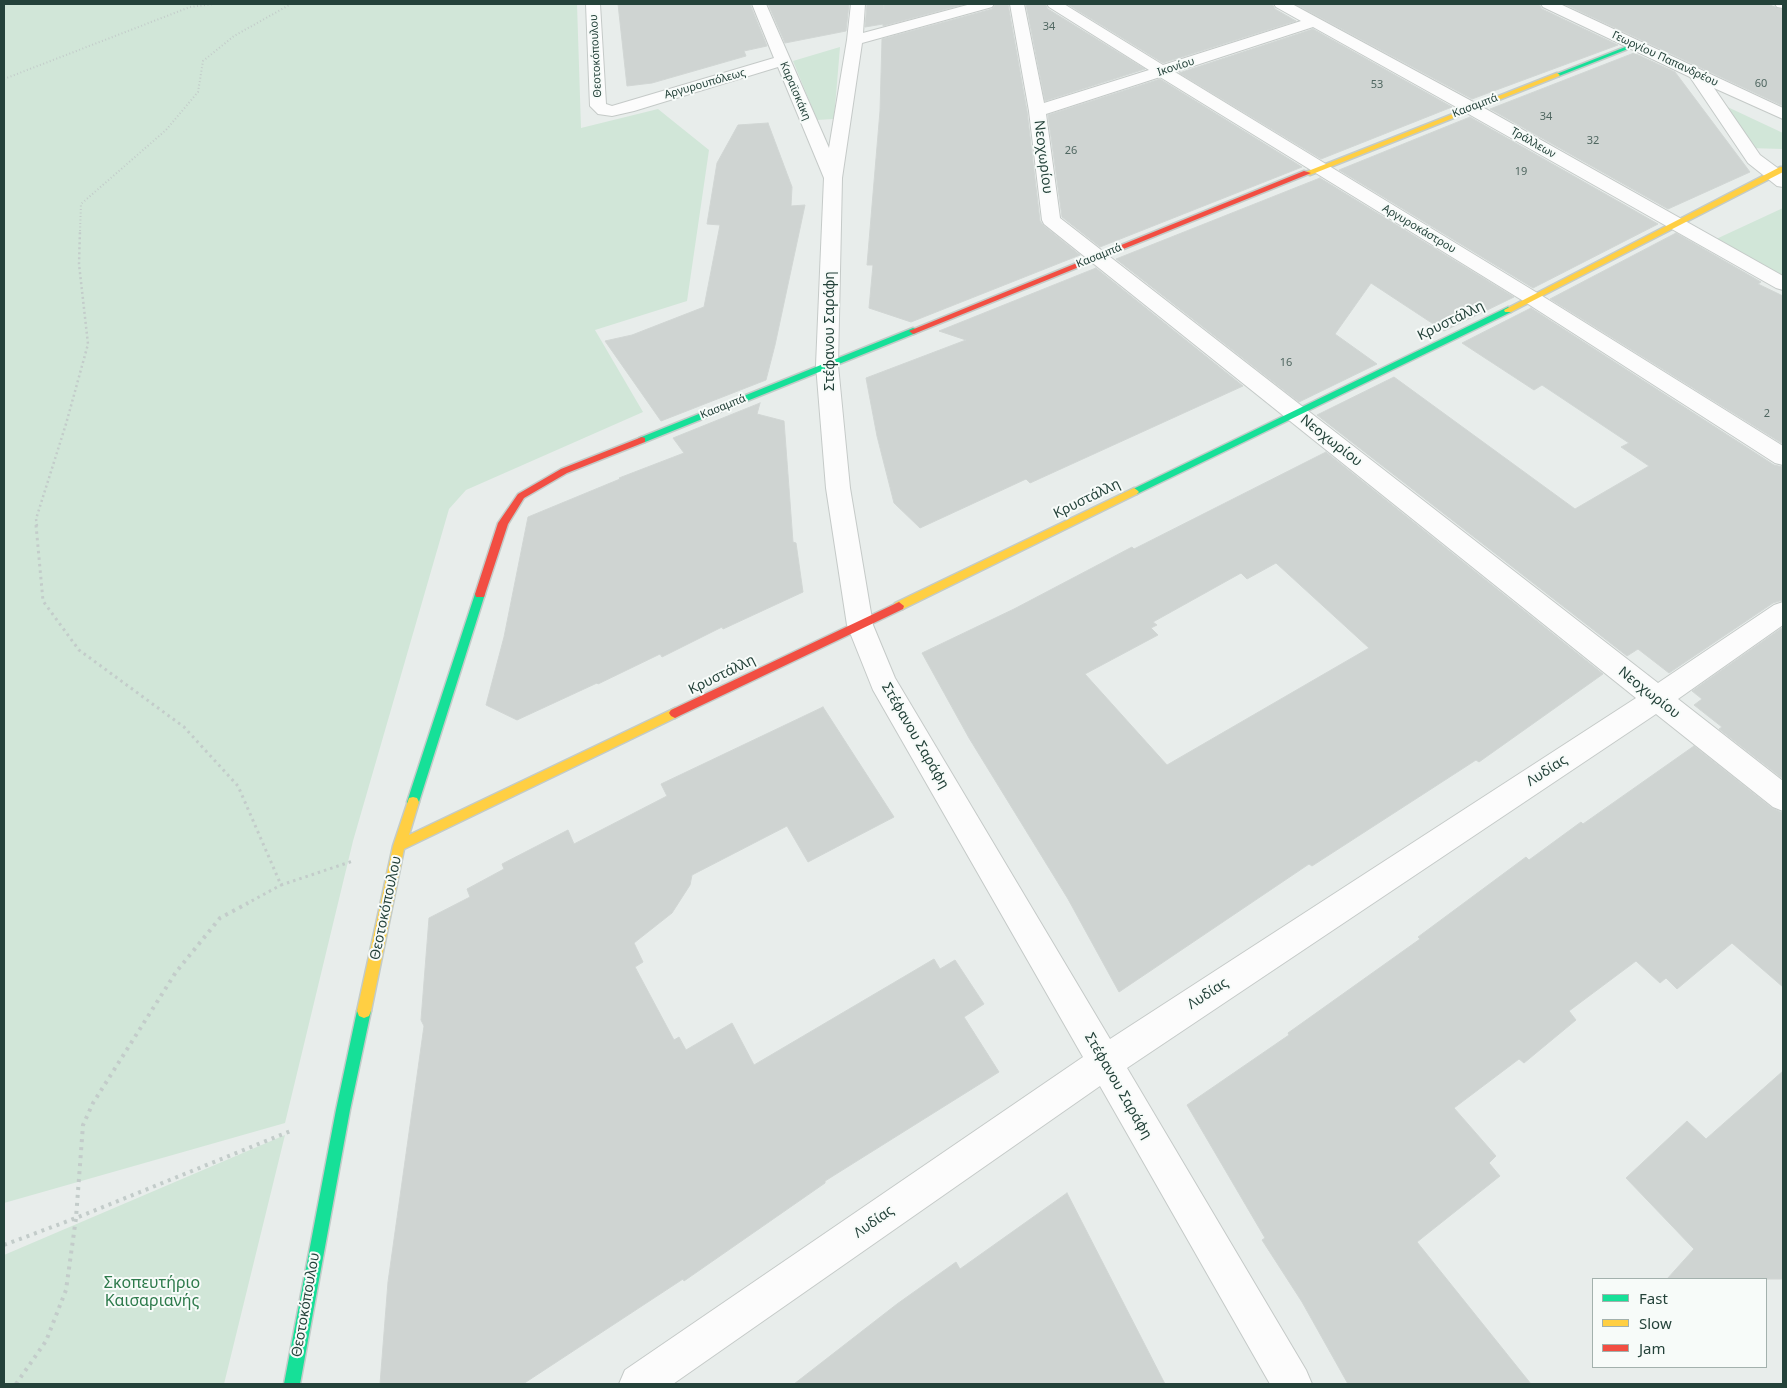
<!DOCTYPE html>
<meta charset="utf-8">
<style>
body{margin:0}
#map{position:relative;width:1787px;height:1388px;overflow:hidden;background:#e8edeb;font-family:"Noto Sans",sans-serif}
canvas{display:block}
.frame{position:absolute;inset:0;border:5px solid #24423a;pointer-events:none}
.legend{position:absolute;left:1592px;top:1278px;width:175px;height:90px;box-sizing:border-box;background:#f7fbf9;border:1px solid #a3b1ad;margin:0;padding:6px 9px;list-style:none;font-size:15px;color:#24423a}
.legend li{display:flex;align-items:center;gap:10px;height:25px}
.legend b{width:25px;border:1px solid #a3b1ad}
</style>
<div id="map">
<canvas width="1787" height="1388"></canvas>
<div class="frame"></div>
<ul class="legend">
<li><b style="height:6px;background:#16e098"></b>Fast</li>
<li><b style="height:6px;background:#ffcf43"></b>Slow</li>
<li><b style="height:6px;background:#f24e42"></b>Jam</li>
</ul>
</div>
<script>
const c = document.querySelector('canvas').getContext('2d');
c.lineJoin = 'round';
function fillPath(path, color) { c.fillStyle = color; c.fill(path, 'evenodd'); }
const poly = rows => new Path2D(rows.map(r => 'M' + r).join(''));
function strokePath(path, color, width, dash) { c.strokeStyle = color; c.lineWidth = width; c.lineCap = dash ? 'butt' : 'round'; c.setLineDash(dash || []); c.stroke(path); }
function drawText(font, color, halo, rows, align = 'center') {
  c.font = font + ' "Noto Sans",sans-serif'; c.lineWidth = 4; c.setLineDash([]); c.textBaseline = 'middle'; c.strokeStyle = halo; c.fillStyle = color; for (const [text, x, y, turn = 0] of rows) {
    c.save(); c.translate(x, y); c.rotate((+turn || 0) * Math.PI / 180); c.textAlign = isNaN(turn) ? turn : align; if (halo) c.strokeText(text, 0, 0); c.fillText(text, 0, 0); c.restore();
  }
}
const green = poly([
 [4,4,577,4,581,128,658,109,709,150,687,301,595,330,643,412,466,490,449,509,353,841,285,1123,4,1203],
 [840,47,834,119,817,120,793,61],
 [1719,103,1783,133,1783,149,1748,148],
 [1783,208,1783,280,1714,240],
 [285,1135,224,1384,4,1384,4,1255]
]);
const building = poly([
 [618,4,750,4,767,46,744,51,746,56,652,83,627,86,618,4],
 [768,4,849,4,846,31,785,43,768,4],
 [867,4,883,4,884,9,884,4,965,4,883,26,883,24,865,27,867,4],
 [996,4,1008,4,1027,111,1040,221,1043,225,1080,255,911,322,869,308,873,265,867,265,880,111,882,39,992,9,996,4],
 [1026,4,1045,4,1048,9,1145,69,1045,101,1026,4],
 [1067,4,1272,4,1275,9,1296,21,1163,63,1067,4],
 [1295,4,1539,4,1542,9,1618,45,1472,99,1295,4],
 [1564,4,1767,4,1783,10,1783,106,1564,4],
 [1313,29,1452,107,1321,159,1179,73,1313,29],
 [1634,53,1675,72,1750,172,1668,209,1490,109,1634,53],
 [1160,79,1302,167,1100,247,1062,217,1048,115,1160,79],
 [1470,117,1658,224,1533,288,1339,170,1470,117],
 [768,123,792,187,791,206,805,205,775,345,766,380,661,421,605,341,632,335,704,307,720,225,707,224,717,163,738,125,768,123],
 [1320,178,1514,297,1444,331,1371,283,1335,334,1377,364,1299,402,1116,259,1320,178],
 [1676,233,1761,282,1758,284,1783,296,1783,444,1550,299,1676,233],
 [1096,268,1243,386,1030,483,1026,479,920,528,894,503,877,436,866,378,966,340,939,331,1096,268],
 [1531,308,1774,465,1783,467,1783,600,1773,603,1669,673,1638,649,1627,656,1317,415,1394,377,1575,509,1649,466,1621,447,1629,443,1542,385,1534,390,1462,343,1531,308],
 [760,403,757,414,784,421,793,542,796,543,803,592,723,629,722,627,662,657,660,654,598,684,597,683,517,720,486,705,504,637,528,517,620,479,619,478,684,453,673,438,760,403],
 [1326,452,1603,674,1479,762,1476,760,1312,866,1309,864,1119,992,1068,899,969,738,922,653,1014,609,1132,547,1134,549,1326,452],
 [1276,563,1369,648,1167,765,1085,674,1158,635,1151,628,1157,625,1153,622,1241,573,1247,579,1276,563],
 [1783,627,1783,779,1719,729,1722,727,1694,705,1702,699,1692,691,1783,627],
 [823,707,894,817,808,862,787,826,692,875,690,885,672,913,634,943,643,962,635,967,674,1040,679,1037,686,1050,732,1023,754,1065,934,959,940,969,955,960,984,1004,964,1017,999,1072,825,1181,825,1183,684,1281,683,1279,523,1384,380,1384,388,1282,424,1026,421,1020,429,918,470,897,467,889,504,869,502,864,568,830,574,844,667,796,661,784,823,707],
 [1694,746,1772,808,1783,813,1783,987,1732,943,1677,989,1666,978,1660,983,1636,961,1569,1011,1576,1020,1524,1063,1519,1059,1454,1108,1496,1156,1489,1163,1500,1176,1417,1242,1531,1384,1348,1384,1302,1302,1262,1240,1265,1238,1187,1105,1289,1035,1288,1033,1420,939,1418,937,1526,857,1529,860,1581,822,1583,824,1694,746],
 [1783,1071,1783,1279,1667,1279,1694,1249,1626,1178,1687,1121,1706,1139,1783,1071],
 [1067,1193,1165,1384,794,1384,897,1304,956,1262,960,1269,1067,1193]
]);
const pathFar3 = poly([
 [4,79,190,7,213,4],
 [80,231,81,204,166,130,198,92,203,61,234,36,291,4]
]);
const pathFar2 = poly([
 [37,526,36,519,66,424,88,344,79,264,80,230]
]);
const pathFar1 = poly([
 [36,525,43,601,79,650,184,727,238,786,281,885,353,861],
 [246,904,281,885]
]);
const path = poly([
 [4,1245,76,1218,293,1130],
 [16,1384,46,1341,66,1290,76,1218,83,1125,93,1103,176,972,220,918,248,903]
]);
const street = poly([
 [586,4,600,4,606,104,612,106,774,58,752,4,766,4,829,148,847,40,851,4,865,4,863,33,971,4,994,4,992,7,862,43,842,178,838,365,850,488,873,625,895,678,1110,1039,1636,698,1044,224,1042,220,1029,111,1010,4,1024,4,1044,103,1149,70,1049,7,1047,4,1064,4,1163,65,1301,21,1276,7,1274,4,1292,4,1477,104,1783,276,1783,290,1776,288,1465,112,1313,27,1175,72,1539,294,1783,446,1783,465,1775,463,1525,302,1160,77,1046,114,1060,218,1658,683,1774,605,1783,602,1783,625,1678,699,1783,781,1783,811,1773,807,1656,714,1127,1068,1306,1370,1312,1384,1270,1384,1100,1086,673,1384,619,1384,625,1370,1083,1057,873,690,847,625,826,488,816,365,824,178,778,67,634,111,612,116,598,114,590,106,586,4],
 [1541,4,1560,4,1783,108,1783,119,1714,88,1760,155,1783,172,1783,187,1777,186,1748,163,1690,77,1543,7,1541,4],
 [1775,4,1783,4,1783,8,1777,7,1775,4]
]);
const fast = poly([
 [1633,44,1638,45,1559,76,1554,75,1633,44],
 [1508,307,1512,310,1511,312,1137,494,1131,494,1129,492,1131,490,1508,307],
 [913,328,916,329,916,333,645,442,639,442,637,440,639,438,913,328],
 [480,590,485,594,419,802,417,806,413,807,409,806,407,802,475,594,480,590],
 [364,1004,369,1006,371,1011,350,1110,300,1384,284,1384,336,1110,357,1011,359,1006,364,1004]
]);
const slow = poly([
 [1557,73,1560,75,1559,76,1310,175,1303,173,1557,73],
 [1780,167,1783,167,1783,172,1511,312,1505,312,1504,310,1780,167],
 [1134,488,1137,490,1139,492,1137,494,903,609,899,610,894,606,895,603,1134,488],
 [675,708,679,710,681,713,679,716,404,849,371,1011,369,1016,364,1018,359,1016,357,1011,393,846,409,798,413,797,417,798,419,802,409,835,675,708]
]);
const jam = poly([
 [1304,171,1311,173,916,333,913,334,909,331,1304,171],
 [642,437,645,438,645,442,567,473,524,498,508,524,485,594,484,597,476,597,475,594,498,523,518,494,561,469,642,437],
 [899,602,904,606,903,609,679,716,675,718,671,716,669,713,671,710,899,602]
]);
const numberNames = [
 ["34",1049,27],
 ["60",1761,84],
 ["53",1377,85],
 ["34",1546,117],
 ["32",1593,141],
 ["26",1071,151],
 ["19",1521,172],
 ["16",1286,363],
 ["2",1767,414]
];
const farStreetnames = [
 ["Θεοτοκόπουλου",596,56,-93],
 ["Γεωργίου Παπανδρέου",1665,59,25],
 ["Ικονίου",1176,67,-18],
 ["Αργυρουπόλεως",705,84,-16],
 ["Καραϊσκάκη",795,91,67],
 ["Κασαμπά",1475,106,-21],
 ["Τράλλεων",1533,143,30],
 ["Αργυροκάστρου",1419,229,31],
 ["Κασαμπά",1099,256,-22],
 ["Κασαμπά",723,407,-22]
];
const streetNames = [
 ["Νεοχωρίου",1043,157,83],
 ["Κρυστάλλη",1451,321,-26],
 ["Στέφανου Σαράφη",830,331,-90],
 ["Νεοχωρίου",1331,441,38],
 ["Κρυστάλλη",1087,499,-26],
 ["Κρυστάλλη",722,675,-26],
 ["Νεοχωρίου",1649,693,38],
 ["Στέφανου Σαράφη",915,736,60],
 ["Λυδίας",1547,771,-33],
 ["Θεοτοκόπουλου",386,908,-78],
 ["Λυδίας",1208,994,-33],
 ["Στέφανου Σαράφη",1118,1086,60],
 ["Λυδίας",874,1222,-35],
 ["Θεοτοκόπουλου",306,1305,-80]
];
const nearParknames = [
 ["Σκοπευτήριο",152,1283],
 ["Καισαριανής",152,1301]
];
fillPath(green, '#d1e6d8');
fillPath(building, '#cfd4d2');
strokePath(building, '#d1d6d4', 1);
strokePath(street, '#c5cac8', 2);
strokePath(fast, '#c3cbc8', 3);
strokePath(slow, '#c3cbc8', 3);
strokePath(jam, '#c3cbc8', 3);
strokePath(pathFar3, '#c3ccca', 2, [1, 2.5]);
strokePath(pathFar2, '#c3ccca', 2.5, [2, 3]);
strokePath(pathFar1, '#c3ccca', 3, [2.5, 4]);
strokePath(path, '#c3ccca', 4, [3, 5]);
fillPath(street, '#fcfcfc');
fillPath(fast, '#16e098');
fillPath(slow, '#ffcf43');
fillPath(jam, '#f24e42');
drawText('11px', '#506761', null, numberNames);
drawText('11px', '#24423a', '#f7fbf9', farStreetnames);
drawText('14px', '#24423a', '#f7fbf9', streetNames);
drawText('16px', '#2d7a4b', '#f7fbf9', nearParknames);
</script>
